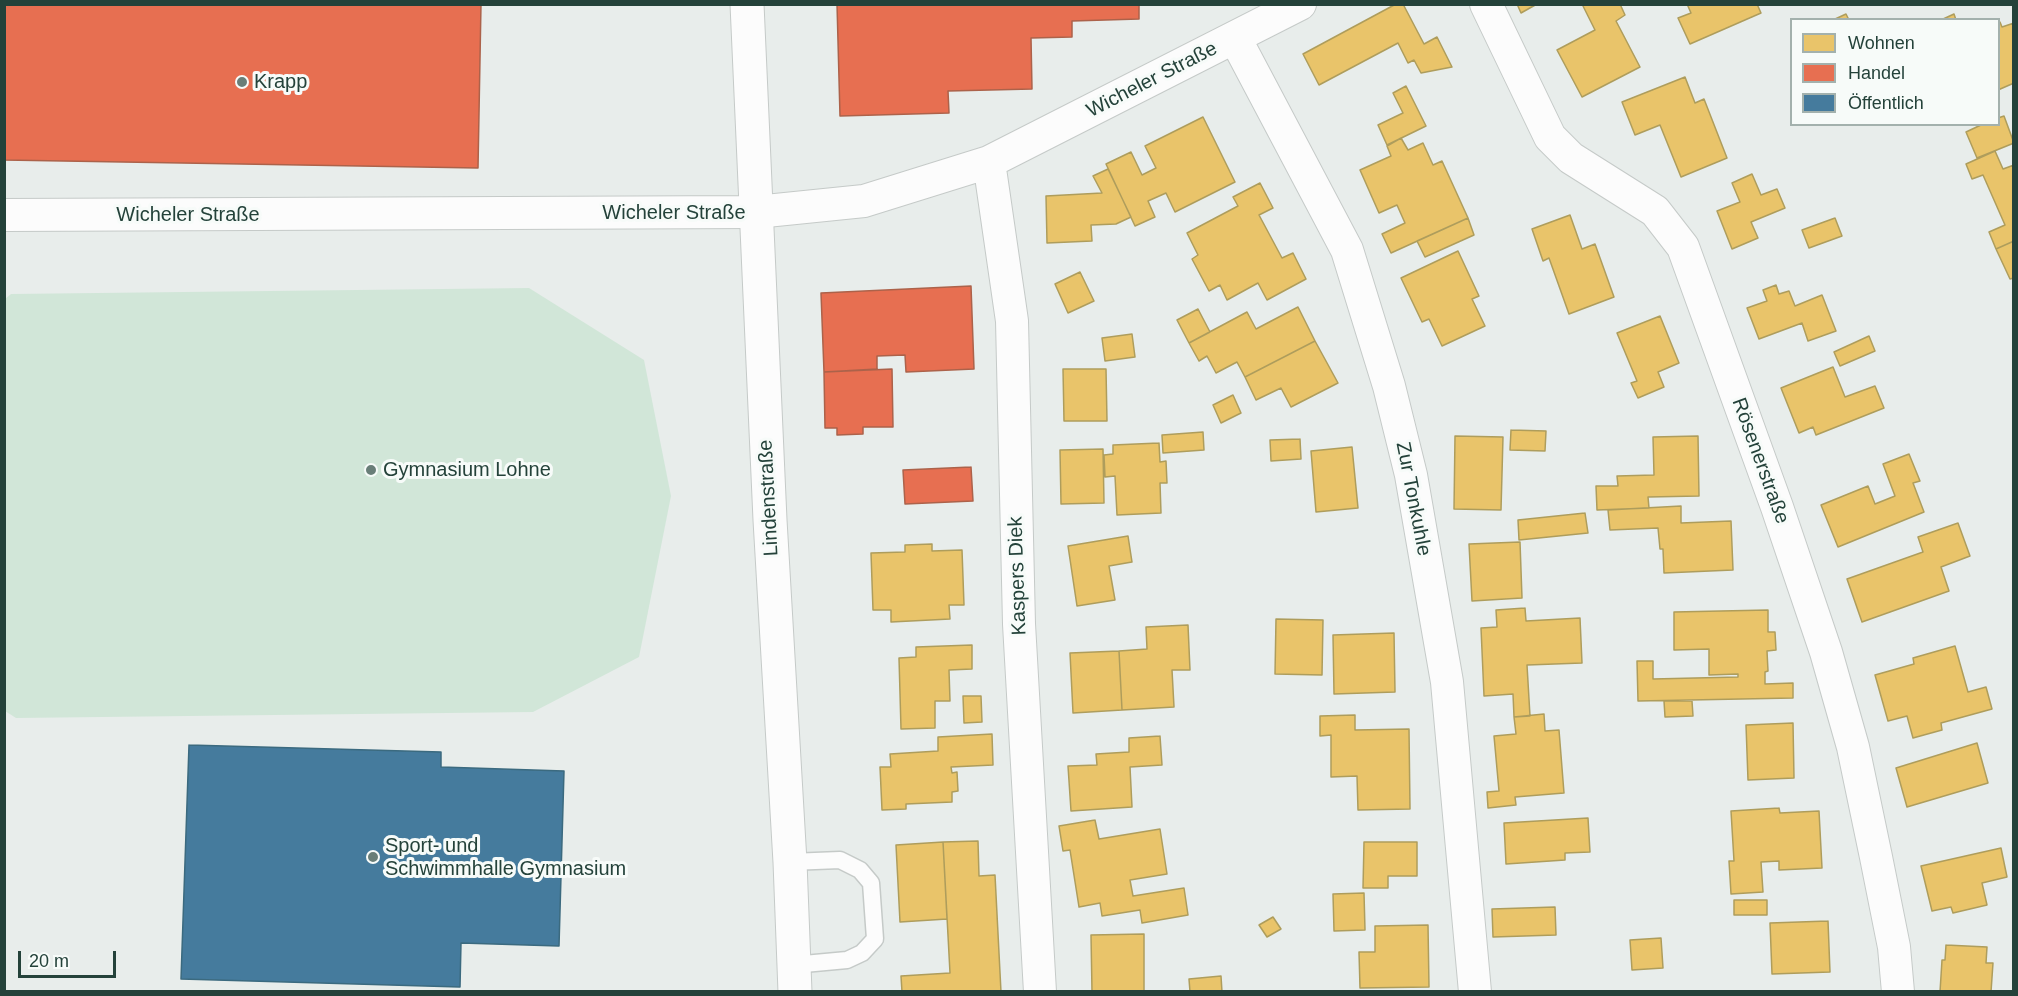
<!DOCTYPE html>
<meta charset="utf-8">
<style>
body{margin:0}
#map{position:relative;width:2018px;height:996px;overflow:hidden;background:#e8edeb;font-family:Arial,sans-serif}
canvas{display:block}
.frame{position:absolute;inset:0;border:6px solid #24423a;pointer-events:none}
.legend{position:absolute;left:1790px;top:18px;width:210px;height:108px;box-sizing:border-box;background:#f7fbf9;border:2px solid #a3b1ad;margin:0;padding:8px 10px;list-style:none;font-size:18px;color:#24423a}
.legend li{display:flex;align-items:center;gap:12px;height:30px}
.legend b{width:30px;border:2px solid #a3b1ad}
.scale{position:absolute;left:18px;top:951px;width:98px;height:27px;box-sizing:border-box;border:3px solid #24423a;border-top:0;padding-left:8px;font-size:18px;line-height:21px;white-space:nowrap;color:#24423a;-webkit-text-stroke:4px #f7fbf9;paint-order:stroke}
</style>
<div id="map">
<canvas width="2018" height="996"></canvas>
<div class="frame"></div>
<ul class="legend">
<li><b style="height:16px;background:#e9c46a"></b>Wohnen</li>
<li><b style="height:16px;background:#e76f51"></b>Handel</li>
<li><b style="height:16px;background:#457b9d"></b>Öffentlich</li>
</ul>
<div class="scale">20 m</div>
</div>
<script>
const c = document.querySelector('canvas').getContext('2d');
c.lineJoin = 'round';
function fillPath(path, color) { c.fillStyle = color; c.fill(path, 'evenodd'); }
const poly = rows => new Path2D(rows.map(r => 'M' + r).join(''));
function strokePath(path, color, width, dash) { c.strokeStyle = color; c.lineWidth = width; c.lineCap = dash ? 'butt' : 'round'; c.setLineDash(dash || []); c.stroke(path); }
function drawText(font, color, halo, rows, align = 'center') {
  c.font = font + ' Arial,sans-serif'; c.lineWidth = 6; c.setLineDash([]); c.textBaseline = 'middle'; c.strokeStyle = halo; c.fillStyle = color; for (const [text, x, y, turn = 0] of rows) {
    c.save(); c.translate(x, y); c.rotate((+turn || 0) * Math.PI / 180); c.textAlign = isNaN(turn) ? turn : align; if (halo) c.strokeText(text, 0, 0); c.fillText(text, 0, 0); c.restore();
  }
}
const green = poly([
 [529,288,644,360,671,496,639,657,533,712,16,718,5,711,5,299,11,294]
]);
const homes = poly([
 [1396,4,1403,4,1424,44,1437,37,1452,67,1421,73,1414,60,1408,63,1398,43,1319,85,1303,54,1396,4],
 [1517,4,1537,4,1521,13,1517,4],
 [1586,4,1620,4,1625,15,1616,21,1640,67,1582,97,1557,50,1595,30,1583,6,1586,4],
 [1687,4,1757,4,1761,13,1690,44,1678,18,1691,13,1687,4],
 [1846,14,1849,20,1833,20,1846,14],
 [1954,14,1956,20,1941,20,1954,14],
 [1998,22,2000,22,2002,27,2014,23,2014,83,1998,90,1998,22],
 [1685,77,1695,103,1704,99,1727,158,1681,177,1660,125,1635,135,1622,102,1685,77],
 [1406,86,1426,126,1387,145,1378,125,1403,113,1393,93,1406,86],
 [2004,116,2014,143,1977,158,1966,132,1983,124,1998,124,1998,118,2004,116],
 [1203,117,1235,182,1175,212,1166,193,1148,201,1155,217,1135,226,1106,164,1131,152,1142,175,1156,168,1145,146,1203,117],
 [1401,138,1408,150,1423,143,1433,165,1442,161,1468,218,1391,253,1382,234,1405,223,1397,205,1379,213,1360,170,1391,156,1387,146,1401,138],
 [1995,151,2003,169,2014,165,2014,241,1996,249,1989,232,2005,225,1983,175,1972,179,1966,164,1995,151],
 [1108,169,1131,217,1116,224,1091,225,1092,241,1047,243,1046,196,1102,193,1093,176,1108,169],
 [1752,174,1761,195,1777,189,1785,208,1751,222,1758,238,1732,249,1717,211,1740,202,1732,183,1752,174],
 [1260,183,1273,208,1259,215,1282,258,1293,253,1306,279,1267,300,1258,283,1227,300,1220,285,1209,291,1192,259,1198,255,1187,233,1238,206,1233,197,1260,183],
 [1570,215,1582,249,1595,244,1614,297,1569,314,1549,258,1543,261,1532,229,1570,215],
 [1468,218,1474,235,1425,257,1417,241,1468,218],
 [1835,218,1842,236,1809,248,1802,230,1835,218],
 [2014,241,2014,278,2010,279,1996,249,2014,241],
 [1458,251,1479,296,1472,299,1485,326,1442,346,1429,319,1422,322,1401,278,1458,251],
 [1080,272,1094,301,1068,313,1055,284,1080,272],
 [1776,285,1779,294,1789,291,1795,306,1822,295,1836,331,1808,341,1802,323,1759,339,1747,308,1767,301,1763,290,1776,285],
 [1298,307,1315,341,1245,377,1237,362,1216,373,1207,356,1199,361,1189,343,1247,312,1256,329,1298,307],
 [1198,309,1210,332,1189,343,1177,320,1198,309],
 [1660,316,1679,363,1658,372,1664,387,1638,398,1631,383,1637,381,1617,333,1660,316],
 [1132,334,1135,357,1105,361,1102,338,1132,334],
 [1869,336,1875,351,1840,366,1834,352,1869,336],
 [1315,341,1338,383,1291,407,1281,388,1256,400,1245,377,1315,341],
 [1833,367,1845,397,1875,386,1884,408,1816,435,1813,427,1799,433,1781,388,1833,367],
 [1063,369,1106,369,1107,421,1064,421,1063,369],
 [1233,395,1241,413,1221,423,1213,405,1233,395],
 [1511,430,1546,431,1545,451,1510,450,1511,430],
 [1203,432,1204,450,1163,453,1162,435,1203,432],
 [1455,436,1503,437,1501,510,1454,509,1455,436],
 [1698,436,1699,496,1648,497,1649,508,1597,510,1596,486,1618,486,1617,476,1654,475,1653,437,1698,436],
 [1300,439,1301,459,1271,461,1270,440,1300,439],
 [1159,443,1160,462,1166,461,1167,483,1160,483,1161,513,1117,515,1115,476,1105,477,1104,455,1113,454,1113,445,1159,443],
 [1352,447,1358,508,1316,512,1311,451,1352,447],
 [1103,449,1104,503,1061,504,1060,450,1103,449],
 [1909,454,1920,481,1913,483,1924,512,1838,547,1821,505,1868,486,1875,504,1895,496,1883,464,1909,454],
 [1681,506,1681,523,1731,521,1733,570,1664,573,1663,549,1660,549,1658,528,1610,530,1608,510,1681,506],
 [1585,513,1588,533,1519,540,1518,520,1585,513],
 [1958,523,1970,556,1941,567,1949,591,1862,622,1847,579,1923,552,1918,537,1958,523],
 [1128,536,1132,562,1109,566,1115,600,1077,606,1068,546,1128,536],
 [1520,542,1522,598,1472,601,1469,544,1520,542],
 [932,544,932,551,962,550,964,605,949,605,950,619,891,622,891,610,873,610,871,553,905,552,905,545,932,544],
 [1525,608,1526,621,1580,618,1582,663,1527,665,1530,716,1514,717,1513,694,1484,696,1481,628,1497,627,1496,610,1525,608],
 [1768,610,1768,632,1775,632,1776,650,1767,651,1768,671,1765,672,1765,684,1793,683,1793,698,1638,701,1637,661,1653,661,1653,679,1738,677,1738,674,1709,675,1709,649,1674,650,1674,612,1768,610],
 [1276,619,1323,620,1322,675,1275,674,1276,619],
 [1188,625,1190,670,1172,670,1174,707,1122,710,1119,651,1147,649,1146,627,1188,625],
 [1394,633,1395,692,1334,694,1333,635,1394,633],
 [972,645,972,669,949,670,950,701,935,701,935,728,901,729,899,658,916,657,916,647,972,645],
 [1955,646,1968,692,1986,687,1992,709,1941,723,1942,730,1913,738,1907,716,1888,721,1875,675,1914,664,1913,658,1955,646],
 [1119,651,1122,710,1073,713,1070,653,1119,651],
 [963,696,981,696,982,722,964,723,963,696],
 [1664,701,1692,701,1693,716,1665,717,1664,701],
 [1544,714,1545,731,1559,730,1564,793,1515,797,1516,805,1488,808,1487,792,1499,791,1494,736,1516,734,1514,717,1544,714],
 [1355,715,1355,730,1409,729,1410,809,1358,810,1357,776,1331,777,1331,735,1320,736,1320,716,1355,715],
 [1793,723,1794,778,1748,780,1746,725,1793,723],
 [992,734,993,765,951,767,952,773,957,772,958,791,952,792,952,802,906,804,906,809,882,810,880,767,891,767,890,754,938,751,938,737,992,734],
 [1160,736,1162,765,1130,767,1132,807,1071,811,1068,766,1097,765,1096,754,1129,752,1129,738,1160,736],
 [1977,743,1988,783,1907,807,1896,768,1977,743],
 [1779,808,1780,813,1819,811,1822,868,1779,870,1779,861,1761,862,1763,892,1731,894,1729,861,1734,861,1731,811,1779,808],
 [1588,818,1590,852,1565,853,1565,860,1506,864,1504,823,1588,818],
 [1095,820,1099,839,1160,829,1167,874,1130,880,1133,896,1184,888,1188,915,1142,923,1140,910,1102,916,1100,903,1079,907,1070,850,1063,851,1059,826,1095,820],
 [978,841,979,876,995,875,1001,992,902,992,901,976,950,973,943,842,978,841],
 [943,842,947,919,900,922,896,845,943,842],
 [1364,842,1417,842,1417,876,1388,876,1388,888,1363,888,1364,842],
 [2001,848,2007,877,1982,883,1987,905,1953,913,1951,907,1932,911,1921,866,2001,848],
 [1364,893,1365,930,1334,931,1333,894,1364,893],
 [1734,900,1767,900,1767,915,1734,915,1734,900],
 [1555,907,1556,935,1493,937,1492,909,1555,907],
 [1273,917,1281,929,1267,937,1259,925,1273,917],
 [1828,921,1830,972,1772,974,1770,923,1828,921],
 [1428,925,1429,987,1360,988,1359,952,1375,952,1375,926,1428,925],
 [1144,934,1144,992,1092,992,1091,935,1144,934],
 [1661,938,1663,968,1632,970,1630,940,1661,938],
 [1946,945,1987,947,1986,963,1993,963,1991,992,1940,992,1942,960,1945,960,1946,945],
 [1221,976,1222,992,1190,992,1189,979,1221,976]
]);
const shops = poly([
 [4,4,481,4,478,168,4,160,4,4],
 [837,4,1139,4,1139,19,1072,21,1072,37,1031,38,1032,89,948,91,949,113,840,116,837,4],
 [971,286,974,369,906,372,905,355,877,356,877,369,824,372,821,293,971,286],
 [892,369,893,427,863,427,863,434,837,435,837,428,825,428,824,372,892,369],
 [971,467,973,501,905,504,903,470,971,467]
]);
const public = poly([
 [189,745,441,752,441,767,564,771,559,946,461,943,460,987,181,979,189,745]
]);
const service = poly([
 [790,862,840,860,860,870,871,883,875,939,862,953,847,960,793,965]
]);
const minor = poly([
 [1486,4,1550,137,1571,158,1655,211,1683,247,1777,507,1826,652,1853,747,1876,857,1894,947,1898,992],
 [1235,38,1347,250,1389,386,1411,475,1447,682,1475,992],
 [989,162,1012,321,1019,624,1040,992],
 [4,215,756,212,864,201,989,162,1300,4]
]);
const tertiary = poly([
 [747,4,770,520,790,862,795,992]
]);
const markers = [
 [242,82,6,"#697e78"],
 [371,470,6,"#697e78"],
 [373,857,6,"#697e78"]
];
const streetNames = [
 ["Wicheler Straße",1152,80,-27],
 ["Wicheler Straße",674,213],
 ["Wicheler Straße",188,215],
 ["Rösenerstraße",1760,461,70],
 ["Lindenstraße",769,498,-93],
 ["Zur Tonkuhle",1413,499,79],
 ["Kaspers Diek",1018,576,-92]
];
const poiNames = [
 ["Krapp",254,82],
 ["Gymnasium Lohne",383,470],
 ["Sport- und",385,846],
 ["Schwimmhalle Gymnasium",385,869]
];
fillPath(green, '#d1e6d8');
fillPath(homes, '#e9c46a');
strokePath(homes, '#ae9d5c', 1.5);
fillPath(shops, '#e76f51');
strokePath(shops, '#ac624a', 1.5);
fillPath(public, '#457b9d');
strokePath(public, '#3b6a7f', 1.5);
strokePath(service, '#c5cac8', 19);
strokePath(minor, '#c5cac8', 34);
strokePath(tertiary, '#c5cac8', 35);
strokePath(service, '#fcfcfc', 16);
strokePath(minor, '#fcfcfc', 32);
strokePath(tertiary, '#fcfcfc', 33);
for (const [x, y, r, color] of markers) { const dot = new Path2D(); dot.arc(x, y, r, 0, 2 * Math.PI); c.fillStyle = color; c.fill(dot); strokePath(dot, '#f7fbf9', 2); }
drawText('20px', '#24423a', '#f7fbf9', streetNames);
drawText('20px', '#24423a', '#f7fbf9', poiNames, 'left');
</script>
